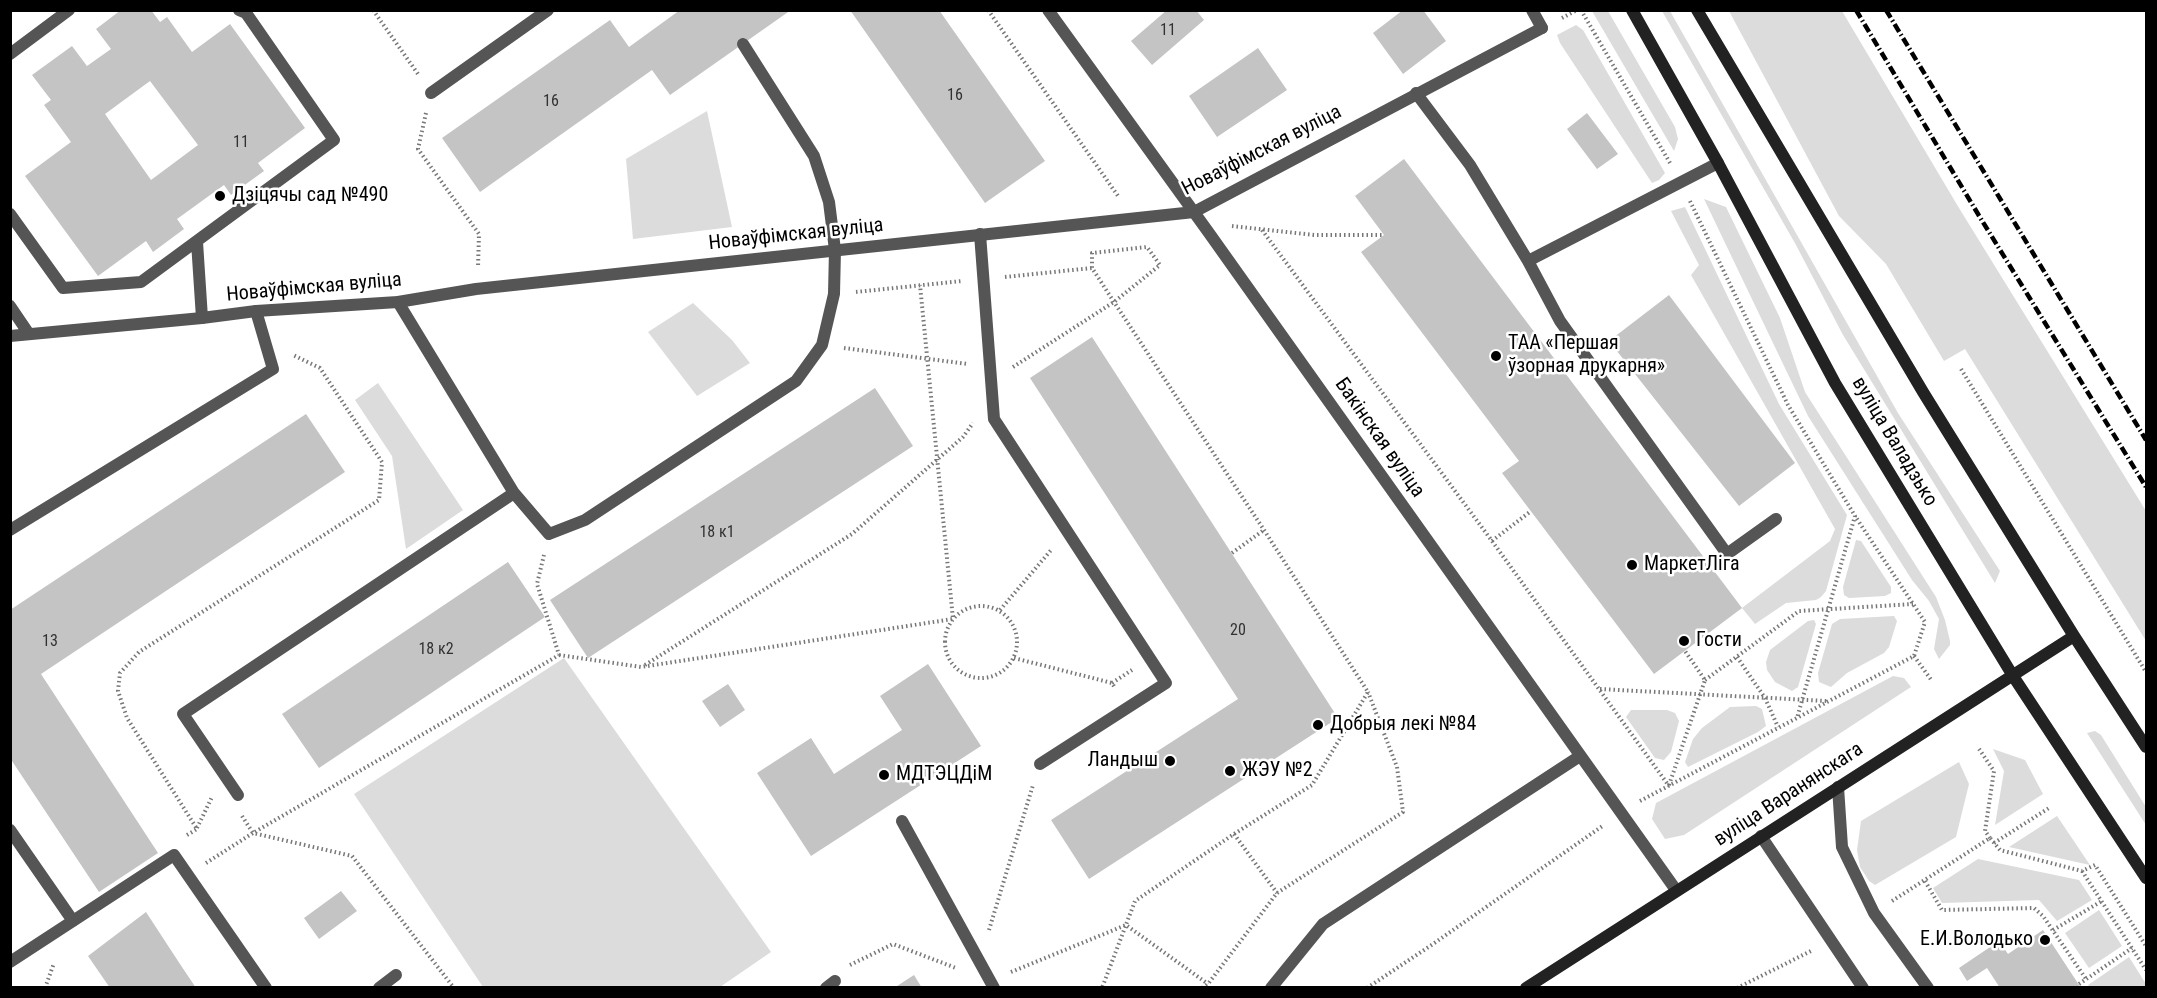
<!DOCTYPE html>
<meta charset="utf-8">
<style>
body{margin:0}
#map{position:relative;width:2157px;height:998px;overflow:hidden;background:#fff;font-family:"Roboto Condensed",sans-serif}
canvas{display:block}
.frame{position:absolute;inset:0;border:12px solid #000;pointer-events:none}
</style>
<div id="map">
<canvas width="2157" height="998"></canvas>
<div class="frame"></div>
</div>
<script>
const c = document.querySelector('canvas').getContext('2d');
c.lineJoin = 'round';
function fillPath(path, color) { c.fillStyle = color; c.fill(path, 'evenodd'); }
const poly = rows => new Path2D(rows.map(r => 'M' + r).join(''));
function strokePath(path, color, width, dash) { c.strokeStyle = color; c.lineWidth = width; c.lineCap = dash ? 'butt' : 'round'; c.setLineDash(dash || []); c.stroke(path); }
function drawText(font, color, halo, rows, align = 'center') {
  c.font = font + ' "Roboto Condensed",sans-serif'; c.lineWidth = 5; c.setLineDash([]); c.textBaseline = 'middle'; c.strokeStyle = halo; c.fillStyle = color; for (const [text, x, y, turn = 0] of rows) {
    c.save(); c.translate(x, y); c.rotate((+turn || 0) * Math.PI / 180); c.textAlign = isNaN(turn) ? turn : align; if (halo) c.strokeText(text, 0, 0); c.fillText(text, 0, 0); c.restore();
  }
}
const green = poly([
 [1592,11,1608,11,1675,127,1678,139,1674,151],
 [1662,11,1670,11,1898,413,2000,571,1995,583,1843,335,1796,245],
 [1729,11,1842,11,1959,208,2146,511,2146,641,1965,349,1944,361,1886,264,1839,216],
 [1576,25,1583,30,1665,173,1659,180,1652,183,1560,43,1557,35],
 [707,111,732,227,633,239,626,159],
 [1704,199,1726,207,1780,318,1805,392,1936,597,1945,620,1950,641,1950,645,1939,659,1934,649,1939,619,1929,601,1912,580,1808,416],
 [1685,207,1779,404,1847,515,1826,591,1821,597,1816,600,1786,603,1755,624,1742,608,1830,541,1835,529,1691,275,1699,265,1671,211],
 [693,303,732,340,750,363,697,396,648,332],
 [378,383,463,510,406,549,392,456,355,400],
 [1856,540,1861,541,1891,587,1891,593,1885,596,1849,598,1844,595,1843,587],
 [1894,616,1897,621,1889,647,1884,653,1847,673,1831,687,1819,682,1818,673,1832,624,1840,619],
 [1814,620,1816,624,1798,687,1792,691,1775,682,1767,670,1766,662,1770,650,1808,621],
 [564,658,771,952,720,987,483,987,354,794],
 [1893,676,1904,678,1911,687,1684,835,1665,839,1652,819,1656,803],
 [1756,706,1762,709,1766,726,1758,732,1688,767,1685,762,1693,739,1702,728,1730,707],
 [1631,710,1667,710,1675,713,1679,721,1671,752,1664,760,1655,758,1626,717],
 [2095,731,2101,735,2146,807,2146,825,2087,733],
 [1993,749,2025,760,2043,794,1995,825,2004,771],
 [1959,762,1969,784,1956,837,1875,885,1869,881,1860,867,1857,850,1861,821],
 [2057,816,2090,865,2009,847],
 [1978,859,2079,880,2092,900,2057,921,2039,900,1942,903,1933,888],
 [2099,910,2122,946,2089,968,2065,933],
 [2129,957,2146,984,2146,987,2090,987,2088,985]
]);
const building = poly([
 [121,10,151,10,160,22,167,17,192,52,230,24,305,128,258,163,264,171,231,195,224,185,177,219,184,229,153,252,146,241,98,276,25,176,71,142,44,105,51,100,32,75,72,46,87,66,111,49,96,29],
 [150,81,198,145,151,180,105,114],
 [680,10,791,10,670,95,652,70,480,192,442,138,610,20,629,47],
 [850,10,939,10,1045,161,985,203],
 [1167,10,1196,10,1204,20,1152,65,1131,41],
 [1403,10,1423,10,1446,41,1403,74,1373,33],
 [1258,48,1287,90,1217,137,1189,96],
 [1587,113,1618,154,1597,169,1567,129],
 [1404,159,1742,608,1654,674,1502,473,1519,461,1361,252,1384,235,1355,196],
 [1669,295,1795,463,1739,506,1609,341],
 [1092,337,1338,718,1089,879,1051,820,1238,699,1030,378],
 [875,388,913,446,588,658,550,600],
 [306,414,345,472,41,674,158,853,99,892,10,758,10,610],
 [508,562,545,617,319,768,282,714],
 [928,664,981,746,811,856,757,773,811,738,834,774,902,730,880,696],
 [728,684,745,710,720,727,702,701],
 [341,891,357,911,319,939,304,918],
 [146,912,178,961,196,988,110,988,88,956],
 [2043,930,2081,988,2000,988,1987,968,1967,981,1959,968,1999,941,2008,954],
 [914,975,922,988,894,988]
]);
const path = poly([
 [373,10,418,74],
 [988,10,1118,196],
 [1581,10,1670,163],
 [1562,18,1577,10],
 [426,113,418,149,479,234,478,267],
 [1690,201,1788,405,1855,516,1797,718],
 [1232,226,1314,235,1384,235],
 [1262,230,1492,541,1669,786],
 [1005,277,1092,268],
 [856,292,962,281],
 [844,348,968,364],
 [1013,367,1114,302,1160,265,1147,247,1092,253,1092,268,1114,302,1264,530,1368,692,1312,785,1234,834,1135,901,1102,988],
 [1961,369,2146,672],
 [1492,541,1531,511],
 [1232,553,1264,530],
 '945 642a36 36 0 1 1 72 0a36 36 0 1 1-72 0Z',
 [1000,610,1052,549],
 [559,655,641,667,953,619,920,285],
 [1914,656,1932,681],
 [1737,657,1765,698,1778,727],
 [1014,658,1112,683,1115,688],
 [645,665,852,534,963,437,973,423],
 [1705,680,1799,611,1913,604],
 [1112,683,1132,670],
 [1600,689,1827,701],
 [1979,749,1994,771,1985,831,1990,838],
 [1669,785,1705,680,1685,651],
 [1640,801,1914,656,1925,622,1855,516],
 [242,816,253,833,559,655,537,584,544,555],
 [197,828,212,797],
 [1234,834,1277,893],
 [187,835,197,829,127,718,118,691,120,673,139,652,379,500,382,462,320,368,293,355],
 [1994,843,2049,808],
 [206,863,253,833,352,856,454,988],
 [2082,871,2146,970],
 [1925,881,1942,910,2034,908,2043,916,2086,979],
 [1892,901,1990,838,2000,850,2082,871,2095,865,2146,946],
 [989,930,1033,785],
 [2053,930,2102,901],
 [850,965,893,944,956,968],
 [1011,972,1126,925,1208,984],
 [2079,984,2132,948],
 [45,988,54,963],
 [1202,988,1208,984,1277,893,1403,812,1397,767,1368,692],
 [1367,988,1433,944,1604,825],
 [1737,988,1811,951]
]);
const service = poly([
 [1532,10,1542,28],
 [10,54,69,10],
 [431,93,548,10],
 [1416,93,1470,165,1528,261,1718,163],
 [10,214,63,288,141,282,334,140,246,13,239,10],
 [980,234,994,419,1166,683,1040,764],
 [197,242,202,318],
 [1528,261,1560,321,1727,554,1776,519],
 [10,306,29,334],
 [514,493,549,534,585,520,796,381,822,345,834,294,835,250,829,202,814,156,743,44],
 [10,530,273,369,256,311],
 [1838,787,1842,847,1874,913,1928,988],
 [238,795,183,714,514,493,398,302],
 [902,821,994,988],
 [10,830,73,921],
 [1761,836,1863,988],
 [10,962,174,855,266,988],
 [379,988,396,975],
 [826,988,835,981],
 [1271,988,1323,924,1580,756]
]);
const minor = poly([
 [1048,10,1209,233,1676,890],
 [10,336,202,318,256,311,398,302,476,289,1194,212,1542,28]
]);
const secondary = poly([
 [1632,10,1718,163,1835,383,2013,676,2146,878],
 [1697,10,1923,392,2074,636,2146,747],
 [1526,988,2074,636]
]);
const rail = poly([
 [1856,10,1981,219,2146,487],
 [1886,10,2146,440]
]);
const markers = [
 [220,196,6,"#000"],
 [1496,356,6,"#000"],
 [1632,565,6,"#000"],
 [1684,641,6,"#000"],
 [1318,725,6,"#000"],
 [1170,761,6,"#000"],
 [1230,771,6,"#000"],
 [884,775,6,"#000"],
 [2045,940,6,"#000"]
];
const numberNames = [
 ["11",1168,31],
 ["16",955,96],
 ["16",551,102],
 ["11",241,143],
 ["18 к1",717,533],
 ["20",1238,631],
 ["13",50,642],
 ["18 к2",436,650]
];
const streetNames = [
 ["Новаўфімская вуліца",1262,151,-27],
 ["Новаўфімская вуліца",796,235,-6],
 ["Новаўфімская вуліца",314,288,-5],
 ["Бакінская вуліца",1379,438,55],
 ["вуліца Валадзько",1894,442,59],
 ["вуліца Варанянскага",1789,795,-33]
];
const poiNames = [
 ["Дзіцячы сад №490",232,196],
 ["ТАА «Першая",1508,344],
 ["ўзорная друкарня»",1508,367],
 ["МаркетЛіга",1644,565],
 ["Гости",1696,641],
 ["Добрыя лекі №84",1330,725],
 ["Ландыш",1158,761,"right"],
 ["ЖЭУ №2",1242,771],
 ["МДТЭЦДіМ",896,775],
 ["Е.И.Володько",2033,940,"right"]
];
fillPath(green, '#dcdcdc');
fillPath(building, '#c4c4c4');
strokePath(path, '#777', 4, [1.5, 3]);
strokePath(service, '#555', 12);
strokePath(minor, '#555', 12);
strokePath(secondary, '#222', 12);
strokePath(rail, '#000', 4.5, [9, 3, 1.5, 3]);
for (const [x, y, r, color] of markers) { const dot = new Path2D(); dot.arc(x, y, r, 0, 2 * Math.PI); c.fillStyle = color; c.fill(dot); strokePath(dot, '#fff', 2); }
drawText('16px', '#313131', null, numberNames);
drawText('20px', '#000', '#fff', streetNames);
drawText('20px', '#000', '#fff', poiNames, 'left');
</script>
